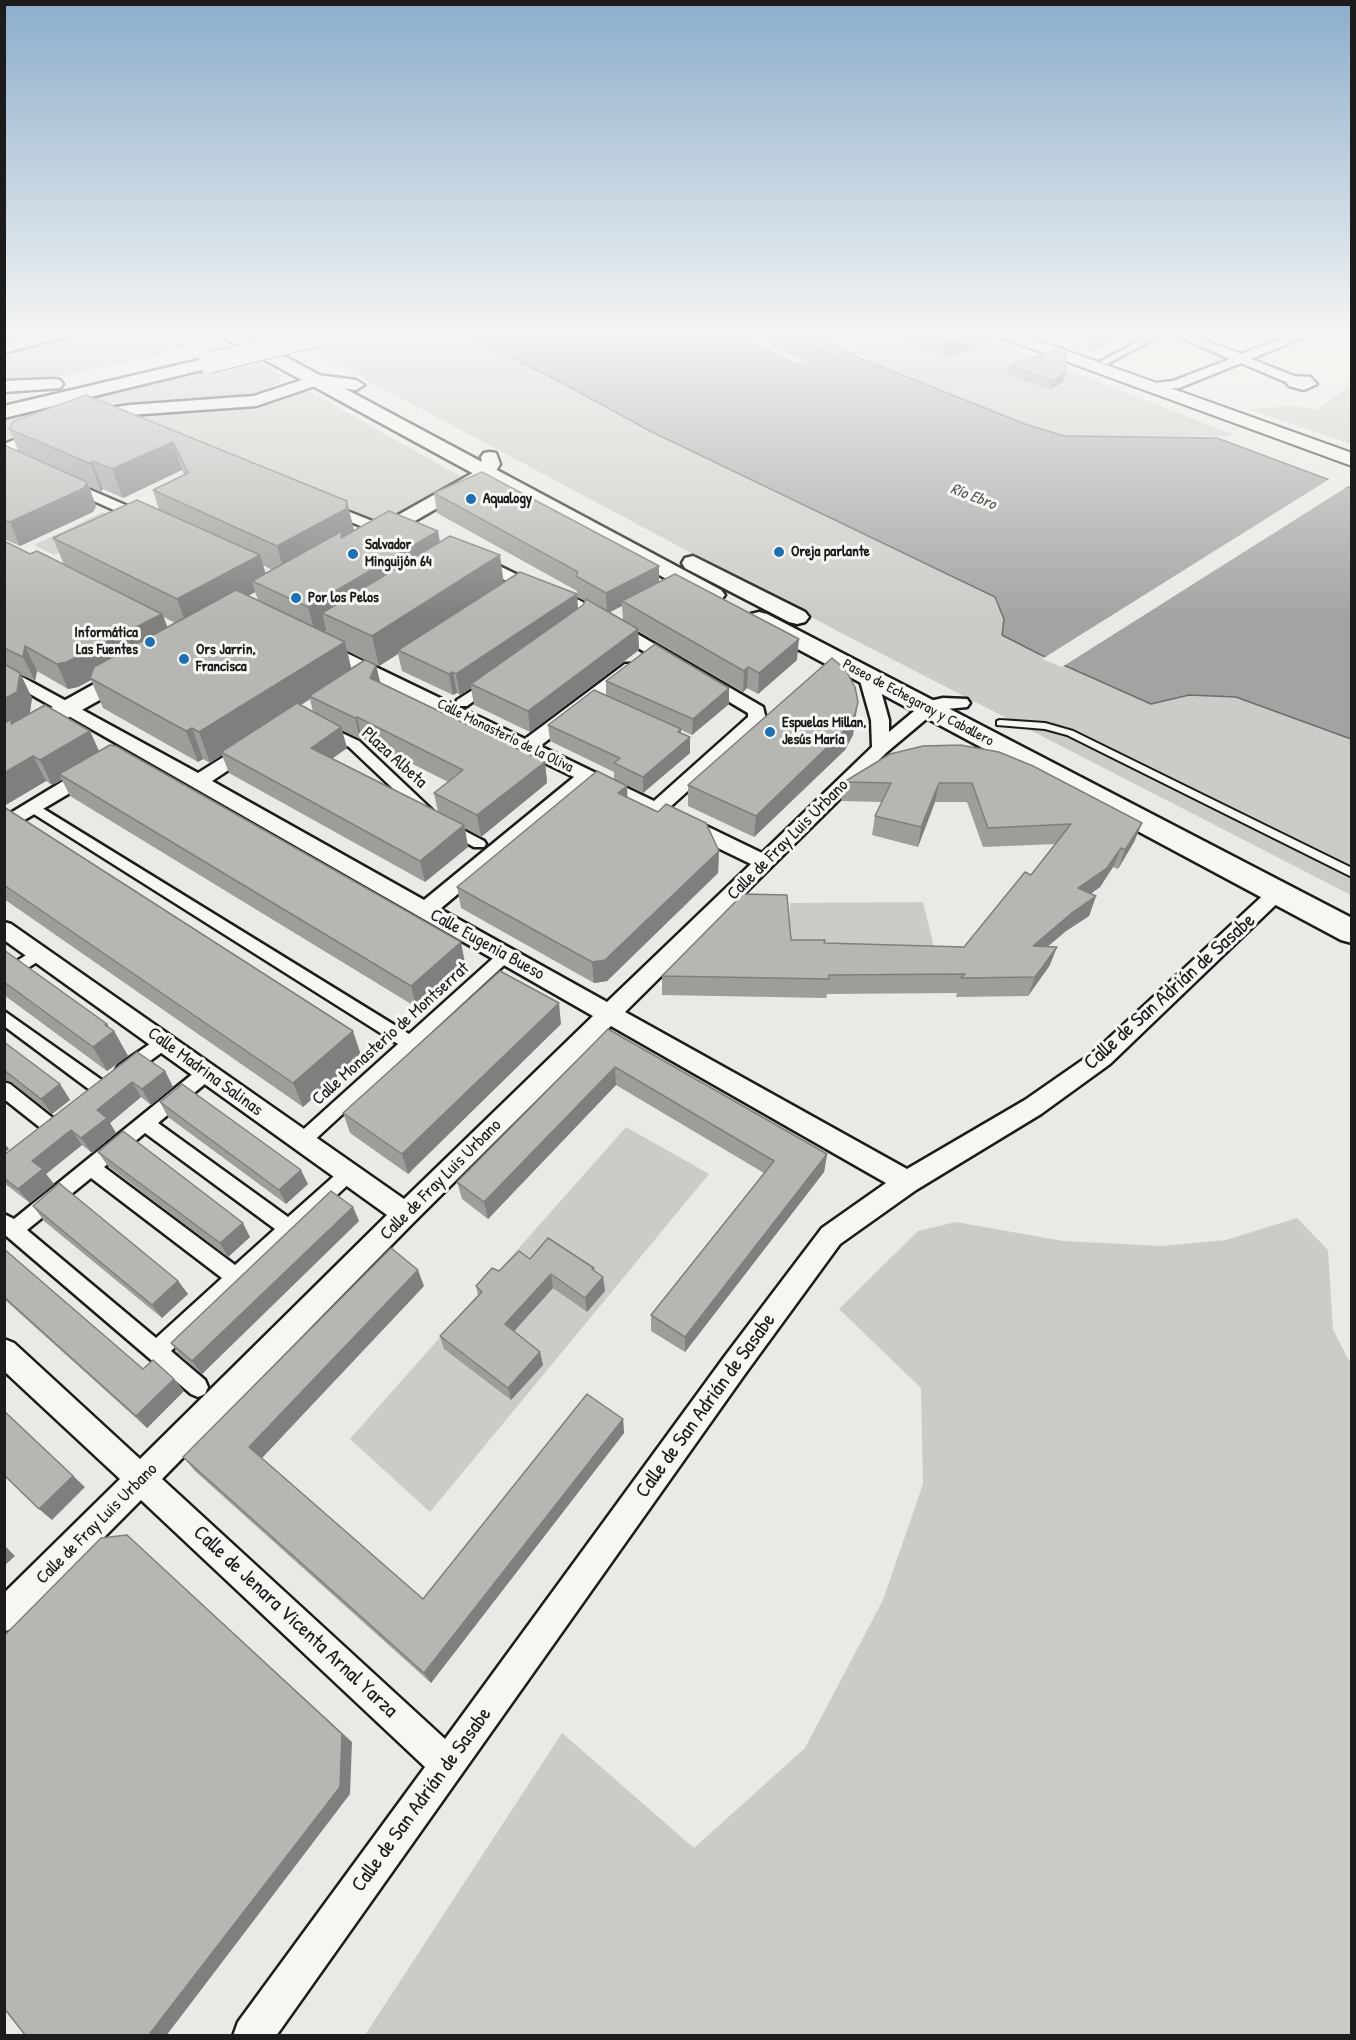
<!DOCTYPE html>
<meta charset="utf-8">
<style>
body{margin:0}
#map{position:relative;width:1356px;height:2040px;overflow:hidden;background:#e9e9e5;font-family:"Patrick Hand",sans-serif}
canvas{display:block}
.frame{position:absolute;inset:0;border:6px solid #1c1c1c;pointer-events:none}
</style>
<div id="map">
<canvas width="1356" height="2040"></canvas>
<div class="frame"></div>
</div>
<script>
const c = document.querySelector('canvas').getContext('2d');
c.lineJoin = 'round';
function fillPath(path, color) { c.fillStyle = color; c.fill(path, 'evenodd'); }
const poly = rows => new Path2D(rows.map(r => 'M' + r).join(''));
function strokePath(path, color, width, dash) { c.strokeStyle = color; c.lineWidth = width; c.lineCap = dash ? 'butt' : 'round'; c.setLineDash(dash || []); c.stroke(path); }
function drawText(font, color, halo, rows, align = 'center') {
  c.font = font + ' "Patrick Hand",sans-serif'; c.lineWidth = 6; c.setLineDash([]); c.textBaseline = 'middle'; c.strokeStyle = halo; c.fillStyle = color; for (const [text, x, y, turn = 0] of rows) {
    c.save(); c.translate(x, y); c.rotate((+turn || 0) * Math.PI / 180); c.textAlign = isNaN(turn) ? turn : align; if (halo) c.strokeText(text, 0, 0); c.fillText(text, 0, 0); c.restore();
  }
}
const green = poly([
 [81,333,205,333,217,341,57,377,35,381,5,380,4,355],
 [279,333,461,333,553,378,650,431,995,597,1004,619,1039,654,1150,704,1189,695,1236,697,1351,739,1351,895,845,635],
 [816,333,972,333,1237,436,1064,436,1025,424,862,359,865,357],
 [254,359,274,370,280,375,279,382,268,390,248,395,111,403,82,409,5,440,4,420],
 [1351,385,1351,444,1249,409,1295,406,1316,410],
 [307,390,467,480,384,524,138,416,255,406],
 [103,512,124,522,54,555,34,545],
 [923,902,936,955,789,955,790,903],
 [626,1127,709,1174,430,1512,350,1439],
 [1297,1218,1328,1250,1333,1330,1351,1364,1351,2035,365,2035,562,1733,694,1848,805,1748,883,1600,923,1484,921,1388,839,1309,918,1231,956,1222,1063,1241,1162,1246,1226,1240]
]);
const water = poly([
 [461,333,738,333,797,364,805,362,757,337,780,333,834,361,837,360,784,333,809,333,862,359,1025,424,1064,436,1217,438,1351,488,1351,739,1236,697,1189,695,1151,704,1039,654,1002,635,1004,619,995,597,650,431,553,378,461,333]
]);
const pier = poly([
 [738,333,744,333,755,338,756,334,770,333,758,337,806,362,797,364],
 [1331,478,1350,485,1062,667,1042,659]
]);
const service = poly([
 [1000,720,1045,723,1073,731,1352,868,1352,877,1067,735,1045,729,997,725,997,721,1000,720]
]);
const pedestrian = poly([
 [1154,333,1164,333,1107,364,1100,362,1154,333],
 [1171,333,1182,333,1189,336,1185,339,1171,333],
 [490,679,494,680,496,683,494,686,467,706,457,706,456,703,457,700,490,679],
 [325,725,359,741,432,810,434,813,432,816,422,816,349,747,320,732,318,729,325,725],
 [34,803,409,1034,500,952,506,950,512,952,514,956,308,1146,302,1148,296,1146,293,1141,296,1136,398,1044,29,811,27,808,34,803],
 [448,822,484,841,486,844,484,847,474,847,443,830,441,827,443,824,448,822],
 [39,947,45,949,47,953,45,957,4,983,4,969,39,947],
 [4,1011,106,1083,109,1088,106,1093,100,1095,94,1093,4,1026,4,1011],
 [163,1035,169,1037,171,1042,169,1047,131,1075,125,1077,119,1075,116,1070,119,1065,163,1035],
 [206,1066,212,1068,215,1073,212,1078,158,1123,288,1217,342,1169,348,1166,354,1169,357,1174,354,1179,171,1351,205,1380,208,1387,205,1394,198,1397,191,1394,4,1234,4,1214,14,1219,200,1068,206,1066],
 [145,1133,275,1229,235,1265,104,1167,145,1133],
 [91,1178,222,1278,156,1338,27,1230,91,1178],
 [4,1082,10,1084,59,1123,62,1128,59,1133,53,1135,47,1133,4,1099,4,1082]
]);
const minor = poly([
 [1185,333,1241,354,1296,333,1310,333,1309,335,1251,359,1294,376,1310,377,1317,384,1304,390,1289,386,1286,382,1241,363,1179,388,1147,390,1145,387,1147,384,1173,381,1230,359,1181,338,1181,334,1185,333],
 [63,478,153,517,155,520,153,523,143,523,58,485,56,482,63,478],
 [322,501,390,528,392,531,390,534,380,534,317,508,315,505,317,502,322,501],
 [475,554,528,580,579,600,763,707,766,719,763,723,669,808,762,853,872,747,871,720,859,677,862,673,874,673,877,677,889,720,889,732,925,702,943,698,967,699,970,703,967,707,937,710,887,752,625,1012,907,1169,1025,1100,1094,1052,1271,888,1278,886,1285,888,1288,893,1110,1064,1041,1114,916,1190,840,1244,745,1374,276,2036,233,2036,238,2022,425,1767,141,1500,15,1627,4,1632,4,1593,120,1479,4,1371,4,1339,14,1343,140,1459,387,1215,4,940,4,922,11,924,404,1199,593,1016,4,679,4,667,198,773,244,744,256,744,259,748,256,752,212,781,424,900,574,777,316,652,314,648,316,644,328,644,525,739,625,664,637,664,639,668,637,672,540,746,654,801,748,717,748,713,567,606,516,586,470,562,467,559,470,556,475,554],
 [588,785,751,864,607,1002,440,909,588,785],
 [611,1026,886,1183,822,1228,725,1356,445,1739,162,1479,414,1222,611,1026],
 [90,767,97,769,99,773,97,777,4,832,4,817,83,769,90,767]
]);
const tertiary = poly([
 [317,375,356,380,364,385,356,390,318,385,256,406,130,415,87,421,79,416,87,411,130,405,254,396,317,375],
 [50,425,56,426,58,430,56,434,4,455,4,444,50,425],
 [490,452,496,453,500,464,493,476,380,541,366,541,364,537,366,533,480,469,482,464,481,457,484,453,490,452],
 [131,667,139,668,142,673,139,678,12,749,4,751,4,734,123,668,131,667]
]);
const secondary = poly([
 [995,333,1017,333,1352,453,1352,466,997,336,995,333]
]);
const primary = poly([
 [41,333,67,333,64,337,4,353,4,342,41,333],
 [220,333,241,333,721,590,725,595,721,600,713,602,705,600,223,337,220,333],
 [208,358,214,359,217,363,214,367,4,418,4,406,208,358],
 [54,379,60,380,63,384,60,388,4,392,4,381,54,379],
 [693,556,805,612,809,617,805,622,797,624,789,622,685,568,682,563,685,558,693,556],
 [759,612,767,614,1352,918,1352,943,1341,940,751,624,747,619,751,614,759,612]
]);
const primaryBridge = poly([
 [208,363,331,333]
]);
const wall = poly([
 [893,333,988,333,985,346,944,357,892,339],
 [1083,333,1129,333,1089,353],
 [1010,366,1066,372,1063,382,1050,390,1008,375],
 [86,395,347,501,353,531,438,531,440,542,504,582,577,594,578,609,583,605,585,601,577,597,577,591,437,513,434,493,659,582,797,660,758,694,747,688,743,692,638,631,639,650,530,732,474,705,471,688,460,695,457,693,453,695,402,671,398,654,379,666,376,665,380,682,545,762,547,783,481,837,465,828,468,847,425,882,229,773,222,755,210,763,203,759,198,762,103,708,91,680,78,687,68,689,37,671,35,681,21,675,32,698,30,713,90,731,99,751,465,963,416,1007,70,796,62,780,52,785,46,781,4,806,4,541,30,554,64,565,53,538,159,510,153,490,184,475,182,470,123,498,103,489,101,492,89,486,96,506,93,512,20,546,4,539,4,445,19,452,9,429],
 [263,565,272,570,265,573],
 [255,592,258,600,248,596],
 [622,606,623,620,609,613],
 [164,617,175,623,167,627],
 [347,651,365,660,351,668],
 [310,699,313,712,301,705],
 [342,730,360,739,362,738,448,782,434,793,438,812,332,759,347,748],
 [606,681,729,704,692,735,681,730,681,733,690,737,690,753,643,793,614,779,614,772,550,741,548,725,606,696],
 [855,724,853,735,845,750,754,837,688,806,688,785],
 [890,754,1142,823,1134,842,1118,869,1113,867,1100,887,1090,894,1096,896,1089,916,1066,931,1048,946,1050,965,1028,996,956,997,957,993,827,994,826,998,662,995,662,976,791,940,824,943,964,947,1031,875,1056,844,983,847,967,802,935,802,918,847,872,835,875,816,882,802,841,801,844,782],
 [627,797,719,851,718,873,607,981,594,983,461,908,457,887],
 [4,807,361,1055,303,1107,4,899],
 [4,950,107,1024,109,1028,114,1031,128,1056,107,1071,4,995],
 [561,1024,408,1174,350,1133,343,1113],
 [608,1029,827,1154,824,1172,685,1352,651,1331,651,1315,764,1173,616,1085,488,1219,462,1199,457,1182],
 [4,1042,60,1084,70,1100,52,1114,11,1082,4,1080],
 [137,1052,165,1071,173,1087,151,1105,141,1097,110,1123,116,1133,92,1153,82,1145,46,1174,54,1184,30,1203,4,1183,4,1155],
 [160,1102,308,1184,286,1204,168,1117],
 [98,1152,250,1237,228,1257,108,1166],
 [33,1206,178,1281,188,1294,162,1318,44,1221],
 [353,1207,359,1221,202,1374,180,1356,171,1343],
 [4,1249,143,1369,174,1379,184,1391,147,1428,4,1299],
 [530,1259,594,1268,594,1271,603,1277,605,1291,587,1312,553,1288,514,1331,540,1352,543,1365,511,1400,444,1349,440,1336,478,1295,476,1286,499,1271],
 [424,1286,262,1458,423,1599,623,1419,624,1433,431,1683,195,1471,183,1457]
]);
const shadedWall = poly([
 [988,333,985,346,944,357,946,343],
 [1100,333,1129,333,1089,353,1093,336],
 [1066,372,1063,382,1050,390,1053,381],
 [173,442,182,470,123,498,112,469],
 [92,461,103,489,101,492,91,464],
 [87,482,96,506,93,512,20,546,10,522],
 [347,501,354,530,352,538,285,575,277,546],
 [438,531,442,560,322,613,326,630,316,636,308,607],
 [260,555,269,584,252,581,255,592,188,629,177,599],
 [500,555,504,585,398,650,398,654,379,666,372,636],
 [659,566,659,586,622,601,622,606,607,613,606,593],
 [577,594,578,615,471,684,471,688,460,695,456,674],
 [162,614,172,638,90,678,91,680,78,687,68,689,57,664],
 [638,629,639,650,530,732,528,711],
 [799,639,797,660,758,694,759,673],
 [345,642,352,672,309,696,310,699,225,753,221,752,222,755,210,763,199,732],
 [25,646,37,671,35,681,23,657],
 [376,665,381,686,370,678],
 [748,667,747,688,743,692,744,671],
 [453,672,457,693,453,695,449,674],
 [20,673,32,698,29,717,4,732,4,699],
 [729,688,729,704,692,735,693,719],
 [858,702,853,735,845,750,754,837,756,816],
 [357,717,362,738,360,739,355,718],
 [341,727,347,748,317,769,311,748],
 [192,728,203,759,198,762,186,731],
 [681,729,681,745,690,737,690,753,643,793,643,777,678,732],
 [90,731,101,756,59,774,62,780,52,785,40,760],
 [33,756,46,781,4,806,4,773],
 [545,762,547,783,481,837,477,815],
 [939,783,935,802,918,847,921,827],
 [627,786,628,807,618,793],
 [1142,823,1134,842,1118,869,1125,850],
 [464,825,468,847,425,882,420,861],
 [1121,848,1113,867,1100,887,1071,908,1078,888],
 [719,851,718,873,607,981,594,983,592,962],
 [1096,896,1089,916,1066,931,1026,965,1033,946,1073,912],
 [461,942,465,963,416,1007,411,986],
 [1057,947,1050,965,1028,996,1035,977],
 [559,1003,561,1024,408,1174,402,1154],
 [107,1024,112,1033,114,1031,128,1056,107,1071,93,1047,105,1025],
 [353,1031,361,1055,303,1107,293,1083],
 [615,1067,616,1085,488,1219,484,1202],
 [165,1071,173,1087,151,1105,142,1089],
 [132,1082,141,1097,110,1123,116,1133,92,1153,81,1138,97,1110],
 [60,1084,70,1100,52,1114,41,1099],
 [71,1130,82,1145,46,1174,54,1184,30,1203,18,1189,32,1161],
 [4,1143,9,1149,4,1153],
 [827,1154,824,1172,685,1352,685,1337],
 [301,1170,308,1184,286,1204,279,1190],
 [353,1207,359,1221,202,1374,192,1361],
 [243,1223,250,1237,228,1257,220,1243],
 [418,1270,424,1286,259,1461,249,1447],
 [551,1274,553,1288,508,1338,505,1324],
 [603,1277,605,1291,587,1312,585,1298],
 [178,1281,188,1294,162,1318,152,1305],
 [540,1352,543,1365,511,1400,508,1388],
 [174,1379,184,1391,147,1428,136,1416],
 [4,1411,85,1487,52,1520,39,1509],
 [623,1419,624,1433,431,1683,424,1673],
 [127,1535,352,1742,350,1794,166,2036,148,2036],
 [4,1545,15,1556,4,1566]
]);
const building = poly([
 [915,333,987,333,946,343,915,333],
 [1092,333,1100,333,1093,336,1092,333],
 [1056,350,1065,353,1066,372,1053,381,1010,366,1056,350],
 [86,395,347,501,346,509,277,546,153,490,188,473,173,442,112,469,92,461,91,464,9,429,14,421,86,395],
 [4,445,87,482,84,488,10,522,4,520,4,445],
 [482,472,659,566,606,593,576,576,578,572,434,493,482,472],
 [137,500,260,555,177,599,53,538,137,500],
 [389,511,438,531,308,607,252,581,342,531,341,538,389,511],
 [450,536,500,555,372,636,322,613,450,536],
 [4,541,30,554,37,551,162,614,67,662,57,664,25,646,23,657,4,648,4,541],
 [520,572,577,594,456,674,453,672,449,674,398,650,520,572],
 [675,574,799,639,759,673,748,667,744,671,622,601,675,574],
 [236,590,345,642,199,732,192,728,186,731,90,678,94,667,236,590],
 [586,599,638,629,528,711,471,684,583,605,586,599],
 [655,644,729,688,693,719,606,681,655,644],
 [832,658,845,669,855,687,858,702,855,714,847,728,756,816,688,785,832,658],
 [365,660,376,665,370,678,545,762,477,815,434,793,463,770,357,717,355,718,309,696,365,660],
 [4,664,20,673,17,692,4,699,4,664],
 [594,690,681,729,678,732,690,737,643,777,614,763,620,758,548,725,594,690],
 [297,703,341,727,311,748,464,825,420,861,221,752,297,703],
 [45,705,90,731,40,760,33,756,4,773,4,723,12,719,11,724,45,705],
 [110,745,116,746,461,942,411,986,59,774,110,745],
 [960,745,999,752,1033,766,1142,823,1125,850,1121,848,1107,868,1078,888,1096,896,1073,912,1033,946,1057,947,1035,977,961,978,965,974,829,975,829,979,662,976,743,894,787,895,791,940,825,940,824,943,964,947,1025,872,1031,875,1071,824,988,828,972,783,939,783,921,827,875,816,891,783,844,782,890,754,923,746,960,745],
 [597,771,627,786,618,793,658,812,666,804,706,823,719,851,605,960,592,962,457,887,597,771],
 [4,807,353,1031,293,1083,4,885,4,807],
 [4,950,107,1024,105,1025,114,1031,93,1047,4,982,4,950],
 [500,971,559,1003,402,1154,343,1113,500,971],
 [608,1029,827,1154,685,1337,651,1315,774,1161,615,1067,484,1202,457,1182,608,1029],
 [4,1042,60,1084,41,1099,4,1070,4,1042],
 [137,1052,165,1071,142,1089,132,1082,97,1110,107,1118,81,1138,71,1130,32,1161,43,1169,18,1189,4,1178,4,1155,137,1052],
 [182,1084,301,1170,279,1190,160,1102,182,1084],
 [123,1131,243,1223,220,1243,98,1152,123,1131],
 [59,1183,178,1281,152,1305,33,1206,59,1183],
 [331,1191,353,1207,192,1361,171,1343,331,1191],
 [548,1238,594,1268,592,1269,603,1277,585,1298,551,1274,505,1324,540,1352,508,1388,440,1336,482,1292,476,1286,492,1268,499,1271,519,1251,530,1259,548,1238],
 [391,1248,418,1270,249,1447,423,1599,587,1394,623,1419,424,1673,183,1457,391,1248],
 [4,1249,143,1369,153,1360,174,1379,136,1416,4,1297,4,1249],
 [4,1411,73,1476,39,1509,4,1475,4,1411],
 [127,1535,342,1734,340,1787,148,2036,26,2036,4,2008,4,1636,101,1538,127,1535]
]);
const markers = [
 [471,499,6,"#1f6fb2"],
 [779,552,6,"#1f6fb2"],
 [353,554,6,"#1f6fb2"],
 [296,598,6,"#1f6fb2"],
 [150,642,6,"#1f6fb2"],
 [184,659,6,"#1f6fb2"],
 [770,732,6,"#1f6fb2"]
];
const farPoinames = [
 ["Aqualogy",483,499],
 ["Salvador",365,545],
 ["Minguijón 64",365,562],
 ["Oreja parlante",791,552],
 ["Por los Pelos",308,598],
 ["Informática",138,633,"right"],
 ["Las Fuentes",138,650,"right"],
 ["Ors Jarrin,",196,650],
 ["Francisca",196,667],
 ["Espuelas Millan,",782,723],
 ["Jesús María",782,740]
];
const farStreetnames = [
 ["Paseo de Echegaray y Caballero",918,703,28],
 ["Calle Monasterio de la Oliva",505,736,26]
];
const farWaternames = [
 ["Río Ebro",973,497,21]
];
const streetNames = [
 ["Plaza Albeta",394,758,42],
 ["Calle de Fray Luis Urbano",788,840,-45],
 ["Calle Eugenia Bueso",487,945,29],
 ["Calle Monasterio de Montserrat",391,1034,-42],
 ["Calle Madrina Salinas",205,1072,36],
 ["Calle de Fray Luis Urbano",441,1180,-45],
 ["Calle de Fray Luis Urbano",97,1524,-45]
];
const nearStreetnames = [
 ["Calle de San Adrián de Sasabe",1170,992,-42],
 ["Calle de San Adrián de Sasabe",706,1406,-54],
 ["Calle de Jenara Vicenta Arnal Yarza",295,1622,43],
 ["Calle de San Adrián de Sasabe",422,1800,-54]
];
fillPath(green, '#cbcbc7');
fillPath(water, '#a3a3a1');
strokePath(water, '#6d6d6c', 1.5);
fillPath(pier, '#e9e9e5');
strokePath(service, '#1c1c1c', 4);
strokePath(pedestrian, '#1c1c1c', 5);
strokePath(minor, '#1c1c1c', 5);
strokePath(tertiary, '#1c1c1c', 5);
strokePath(secondary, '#1c1c1c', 4);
strokePath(primary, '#1c1c1c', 5);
fillPath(service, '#f6f6f2');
fillPath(pedestrian, '#f6f6f2');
fillPath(minor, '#f6f6f2');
fillPath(tertiary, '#f6f6f2');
fillPath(secondary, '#f6f6f2');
fillPath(primary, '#f6f6f2');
strokePath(primaryBridge, '#1c1c1c', 22, []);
strokePath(primaryBridge, '#f6f6f2', 20);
fillPath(wall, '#9d9d9a');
fillPath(shadedWall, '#7f7f7d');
fillPath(building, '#b6b6b3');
strokePath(building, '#7f7f7d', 1.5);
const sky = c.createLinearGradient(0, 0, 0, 618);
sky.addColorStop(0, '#8cadcc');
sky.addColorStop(0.54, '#f5f5f3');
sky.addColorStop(1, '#f5f5f300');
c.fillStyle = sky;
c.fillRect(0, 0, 1356, 618);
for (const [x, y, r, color] of markers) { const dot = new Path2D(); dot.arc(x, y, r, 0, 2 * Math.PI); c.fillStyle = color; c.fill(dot); strokePath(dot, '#f6f6f2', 2); }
drawText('bold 15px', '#1c1c1c', '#f6f6f2', farPoinames, 'left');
drawText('15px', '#1c1c1c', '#f6f6f2', farStreetnames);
drawText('italic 16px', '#525251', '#f6f6f2', farWaternames);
drawText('18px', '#1c1c1c', '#f6f6f2', streetNames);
drawText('21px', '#1c1c1c', '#f6f6f2', nearStreetnames);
</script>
